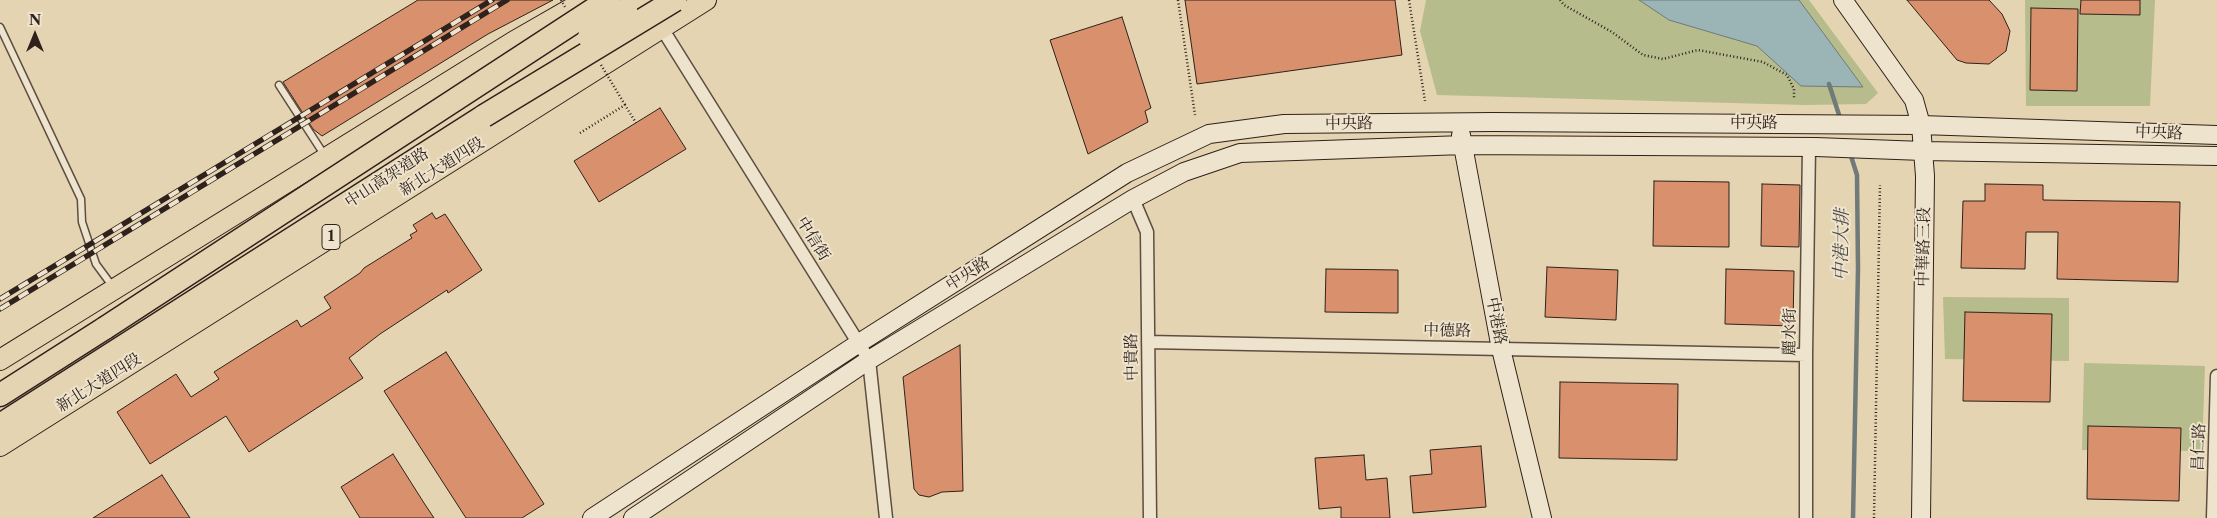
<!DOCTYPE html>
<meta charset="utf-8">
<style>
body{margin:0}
#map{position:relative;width:2217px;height:518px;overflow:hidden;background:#e5d4b2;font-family:"Libre Caslon Text",serif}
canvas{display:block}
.north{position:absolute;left:10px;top:10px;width:50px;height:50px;-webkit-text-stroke:4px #eee3cd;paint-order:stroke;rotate:0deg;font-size:14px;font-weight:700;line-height:20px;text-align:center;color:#2f211b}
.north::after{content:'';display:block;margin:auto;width:18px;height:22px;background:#2f211b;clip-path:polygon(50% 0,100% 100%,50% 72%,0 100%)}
</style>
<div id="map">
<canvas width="2217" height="518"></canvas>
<div class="north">N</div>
</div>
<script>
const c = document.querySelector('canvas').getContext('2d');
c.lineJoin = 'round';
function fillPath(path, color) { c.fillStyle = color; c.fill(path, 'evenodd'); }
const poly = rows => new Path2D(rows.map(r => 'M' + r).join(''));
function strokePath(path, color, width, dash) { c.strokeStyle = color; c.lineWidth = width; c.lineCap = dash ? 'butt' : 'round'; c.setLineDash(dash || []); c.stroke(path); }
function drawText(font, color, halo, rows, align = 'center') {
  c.font = font + ' "Libre Caslon Text","Noto Serif TC",serif'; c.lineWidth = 4; c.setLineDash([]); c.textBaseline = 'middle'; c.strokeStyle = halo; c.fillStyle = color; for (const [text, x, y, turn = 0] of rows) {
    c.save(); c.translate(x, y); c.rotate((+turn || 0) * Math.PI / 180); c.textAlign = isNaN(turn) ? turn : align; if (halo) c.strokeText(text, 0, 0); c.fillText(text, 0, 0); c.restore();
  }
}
const green = poly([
 [1426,0,1809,0,1878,93,1866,104,1805,105,1437,95,1420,31],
 [2025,0,2155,0,2150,106,2026,106],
 [1943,297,2069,298,2069,361,1945,359],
 [2084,363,2205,366,2202,451,2082,450]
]);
const water = poly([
 [1639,0,1799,0,1863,87,1801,86,1757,46,1669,20,1639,0]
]);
const stream = poly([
 [1829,84,1841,121],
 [1850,153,1857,175,1858,269,1853,518]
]);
const building = poly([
 [418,0,553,0,488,34,322,136,313,129,283,82,418,0],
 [1185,0,1395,0,1402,55,1197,84,1185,0],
 [1907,0,1989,0,2002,14,2010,31,2006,51,1989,64,1966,63,1957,60,1907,0],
 [2081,0,2140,0,2140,15,2080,14,2081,0],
 [2031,8,2078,9,2077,91,2030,90,2031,8],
 [1122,17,1151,108,1145,111,1148,122,1088,154,1050,40,1122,17],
 [660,108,686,149,599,202,574,161,660,108],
 [1654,181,1729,182,1729,247,1653,246,1654,181],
 [1762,184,1800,185,1799,247,1761,246,1762,184],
 [1985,184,2043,185,2043,200,2180,202,2178,282,2057,279,2058,232,2026,232,2025,269,1961,268,1963,201,1985,201,1985,184],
 [432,213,436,219,445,214,482,270,448,293,447,290,380,334,349,358,363,378,249,452,226,416,150,464,117,412,176,374,191,397,219,379,214,372,252,348,297,320,301,327,331,308,324,297,360,273,364,268,412,238,410,235,417,231,413,225,432,213],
 [1547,267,1618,270,1616,320,1545,317,1547,267],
 [1326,269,1398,270,1398,313,1325,312,1326,269],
 [1726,269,1794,271,1793,326,1725,324,1726,269],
 [1965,312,2052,314,2050,402,1963,401,1965,312],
 [960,345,963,491,942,492,929,497,919,495,914,489,903,377,960,345],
 [446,352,544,504,522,518,466,518,384,391,446,352],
 [1560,382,1678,384,1677,460,1559,458,1560,382],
 [2088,426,2181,428,2179,501,2087,499,2088,426],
 [1481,446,1486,507,1413,513,1410,476,1432,474,1430,450,1481,446],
 [393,454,424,503,434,518,360,518,341,487,393,454],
 [1364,455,1366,480,1387,478,1390,518,1341,518,1341,507,1319,509,1315,458,1364,455],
 [162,475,190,518,93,518,112,506,162,475]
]);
const path = poly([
 [1178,0,1195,115],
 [1409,0,1425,101],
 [1560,0,1564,5,1612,32,1643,55,1663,59,1698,50,1763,62,1787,75,1794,89,1794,99],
 [580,133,625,105,636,123],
 [1874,518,1880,185]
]);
const lane = poly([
 [0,27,81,199,82,222,96,264,113,287],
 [279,85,325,156]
]);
const street = poly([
 [658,22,869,360,886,518],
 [1133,199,1147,232,1150,518],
 [1148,342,1806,355],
 [1806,518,1806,355,1809,147],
 [2213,518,2217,376]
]);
const secondary = poly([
 [1843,0,1914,100,1921,125,1925,176,1921,518],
 [1461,135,1501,349,1542,518],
 [592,518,859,343,1127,173,1209,134,1284,124,1493,122,1921,125,2217,135],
 [633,518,869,360,1133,199,1184,172,1240,153,1463,145,1816,147,1923,151,2217,156]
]);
const primary = poly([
 [0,360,513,42,586,0],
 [0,446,706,0]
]);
const highway = poly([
 [626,9,642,0],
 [0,395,105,328],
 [0,425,484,116]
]);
const rail = poly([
 [0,299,492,0],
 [0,309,507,0]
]);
const pathBridge = poly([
 [561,0,565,7],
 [601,65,625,105]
]);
const highwayBridge = poly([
 [589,37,626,9],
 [484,116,675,0],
 [105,328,608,0]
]);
const shields = [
 [331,237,18]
];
const shieldNames = [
 ["1",331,237]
];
const streetNames = [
 ["中央路",1754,123],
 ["中央路",1349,124,-1],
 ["中央路",2159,133,2],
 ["新北大道四段",442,167,-32],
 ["中山高架道路",387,178,-33],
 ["中信街",813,239,58],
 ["中華路三段",1924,247,-89],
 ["中央路",968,274,-32],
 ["中港路",1496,321,79],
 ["中德路",1447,331,1],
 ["麗水街",1790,332,-89],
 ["中貴路",1132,357,-91],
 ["新北大道四段",99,383,-32],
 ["昌仁路",2199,447,-88]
];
const waterNames = [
 ["中港大排",1842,245,-89]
];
fillPath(green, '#b6bc8c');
fillPath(water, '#9bb5b7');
strokePath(water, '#707a79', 1);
strokePath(stream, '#707a79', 4.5);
fillPath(building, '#d9916d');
strokePath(building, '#2f211b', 1);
strokePath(lane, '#5c4e41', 9);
strokePath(street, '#5c4e41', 15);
strokePath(secondary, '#2f211b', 20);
strokePath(primary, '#2f211b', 22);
strokePath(highway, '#2f211b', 25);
strokePath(path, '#2f211b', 2.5, [1, 2.5]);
strokePath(lane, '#eee3cd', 6);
strokePath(street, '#eee3cd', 12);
strokePath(secondary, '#eee3cd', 18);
strokePath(primary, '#e5d4b2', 20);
strokePath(highway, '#e5d4b2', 22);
strokePath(rail, '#2f211b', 5.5);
strokePath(rail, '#eee3cd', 4, [11]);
strokePath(highwayBridge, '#2f211b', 25, []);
strokePath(pathBridge, '#2f211b', 2.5, [1, 2.5]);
strokePath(highwayBridge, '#e5d4b2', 22);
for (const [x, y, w] of shields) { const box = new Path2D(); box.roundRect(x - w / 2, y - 12.5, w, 25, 4); c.fillStyle = '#eee3cd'; c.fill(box); strokePath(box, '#2f211b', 1); }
drawText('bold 15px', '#2f211b', null, shieldNames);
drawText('16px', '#2f211b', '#eee3cd', streetNames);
drawText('italic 18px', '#4f4d4a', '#eee3cd', waterNames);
</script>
